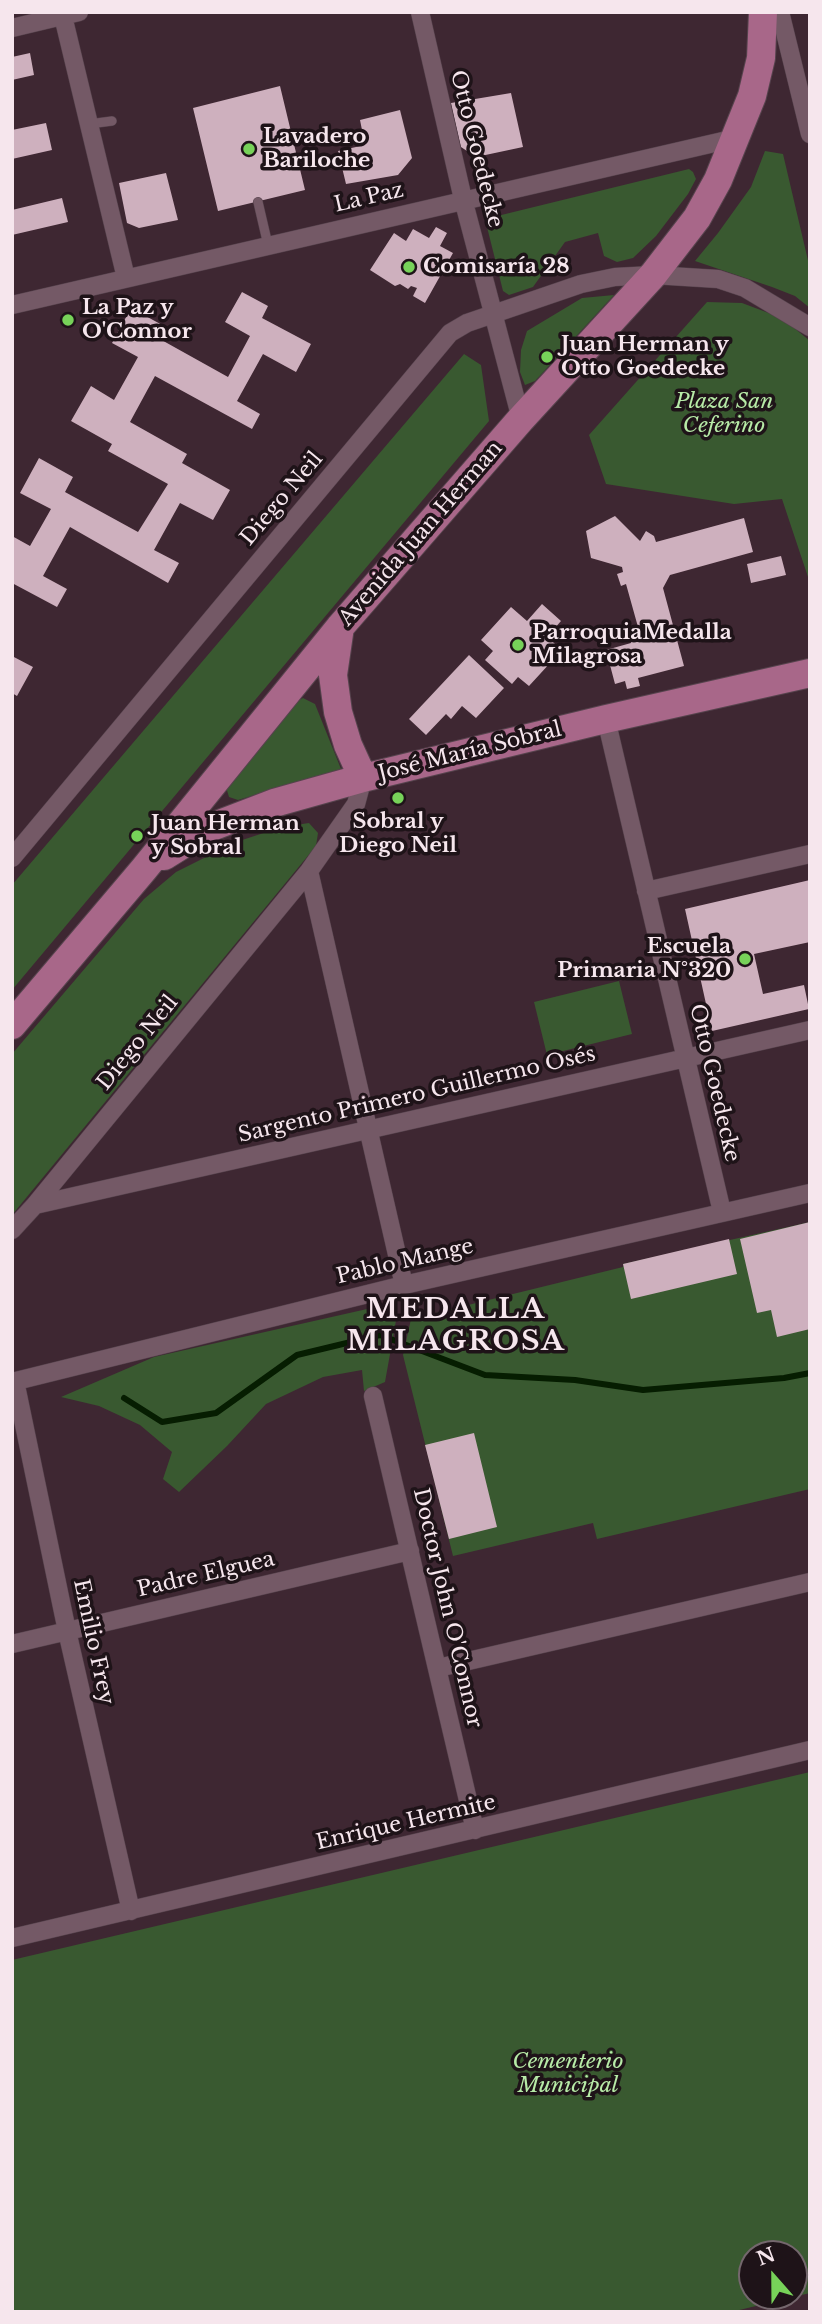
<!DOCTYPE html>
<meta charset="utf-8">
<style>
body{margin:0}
#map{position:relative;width:822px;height:2324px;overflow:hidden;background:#3e2732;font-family:"Libre Baskerville",serif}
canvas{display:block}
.frame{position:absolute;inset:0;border:14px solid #f6e6ed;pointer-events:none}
.north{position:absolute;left:738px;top:2240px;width:70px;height:70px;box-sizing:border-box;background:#1e1318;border:2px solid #74676d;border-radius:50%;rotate:339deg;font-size:19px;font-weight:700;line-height:28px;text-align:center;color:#f6e6ed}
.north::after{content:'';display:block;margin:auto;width:24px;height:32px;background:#77d259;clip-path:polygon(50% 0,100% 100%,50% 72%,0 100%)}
</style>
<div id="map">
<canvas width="822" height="2324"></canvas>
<div class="frame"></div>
<div class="north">N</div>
</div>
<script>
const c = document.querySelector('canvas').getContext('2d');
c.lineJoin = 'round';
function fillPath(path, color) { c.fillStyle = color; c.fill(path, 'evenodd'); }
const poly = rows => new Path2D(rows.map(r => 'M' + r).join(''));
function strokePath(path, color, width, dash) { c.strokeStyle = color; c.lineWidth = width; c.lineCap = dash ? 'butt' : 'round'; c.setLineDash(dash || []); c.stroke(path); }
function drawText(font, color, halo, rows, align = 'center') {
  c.font = font + ' "Libre Baskerville",serif'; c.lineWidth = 7; c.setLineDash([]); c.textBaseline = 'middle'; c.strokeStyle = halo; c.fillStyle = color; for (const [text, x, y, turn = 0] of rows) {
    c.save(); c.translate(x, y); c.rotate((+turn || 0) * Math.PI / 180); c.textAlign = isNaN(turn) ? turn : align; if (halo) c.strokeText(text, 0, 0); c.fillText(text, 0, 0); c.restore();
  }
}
const green = poly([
 [765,151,783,154,810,269,810,308,795,296,772,287,695,261,718,233,751,187],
 [689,169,693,172,696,179,688,194,656,236,633,258,617,262,604,256,598,233,565,242,533,287,509,295,503,291,485,219],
 [614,295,535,381,525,385,520,372,521,350,527,331,582,298],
 [707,302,742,303,782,318,810,341,810,583,782,499,734,504,606,484,589,435],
 [464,354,481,365,489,421,12,990,12,885],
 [303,698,315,704,341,769,238,800,229,797,226,787,296,702],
 [309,823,318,833,316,846,12,1215,12,1054,144,899,176,872,236,842,282,827],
 [619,981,632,1034,547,1055,534,1002],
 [810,1222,810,1489,597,1539,593,1523,453,1556,403,1355,411,1319,623,1267,623,1264],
 [376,1307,397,1315,385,1382,364,1391,362,1370,323,1377,266,1404,227,1446,179,1492,163,1479,172,1452,140,1425,99,1406,61,1397,154,1357],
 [810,1772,810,2293,731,2312,12,2312,12,1960],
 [752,2254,794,2254,794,2296,752,2296]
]);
const stream = poly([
 [124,1398,162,1422,216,1413,297,1355,380,1335,485,1375,575,1380,643,1390,784,1378,810,1373]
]);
const building = poly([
 [30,53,34,75,12,80,12,57],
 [280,86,305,190,218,211,193,108],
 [511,93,523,147,476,157,461,147,451,103],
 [400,110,412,158,398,175,346,184,338,151,365,145,360,120],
 [46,123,52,150,12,159,12,130],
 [166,173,178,220,139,228,127,223,119,183],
 [62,198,68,222,12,235,12,210],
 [436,227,447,233,440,246,453,253,425,303,413,296,417,288,411,286,408,289,400,284,395,286,370,270,394,233,406,241,413,229,429,238],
 [242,292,268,306,262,318,311,344,296,372,263,354,237,401,260,414,252,429,155,376,130,422,187,454,182,463,230,490,213,520,180,503,154,550,179,563,168,583,70,527,43,576,67,589,57,607,12,583,12,536,30,546,51,509,20,493,39,458,73,477,65,492,138,532,168,484,108,451,112,444,71,421,91,386,114,400,138,357,112,343,131,308,164,326,158,338,228,377,250,336,225,322],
 [615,516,640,541,646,531,654,536,656,542,744,518,753,552,670,575,663,588,684,666,638,678,640,686,627,689,625,681,615,684,606,650,631,643,628,630,638,627,626,584,621,586,617,574,623,572,622,567,591,558,586,531],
 [781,556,786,575,751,583,747,564],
 [542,604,561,621,547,637,562,650,529,686,518,677,512,684,485,660,493,651,481,640,511,607,527,621],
 [469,655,504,688,476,718,462,706,451,719,446,714,426,735,409,719],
 [12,656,33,667,17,696,12,693],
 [810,880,810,942,754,954,763,994,804,985,809,1009,712,1031,685,909],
 [810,1222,810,1329,777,1337,771,1310,757,1313,740,1239],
 [729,1239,737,1274,631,1299,623,1264],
 [474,1433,497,1527,449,1539,425,1445]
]);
const service = poly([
 [89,124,112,121],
 [258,202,268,245]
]);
const minor = poly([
 [62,12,126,278],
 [420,12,463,199,521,419],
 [780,12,810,134],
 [12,28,79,12],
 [12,305,736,138],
 [606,719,722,1212],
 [12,858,450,333,467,323,581,284,615,277,653,275,718,279,745,288,810,327],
 [309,871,404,1285],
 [646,891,810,854],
 [35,1205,810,1030],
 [12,1230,35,1205,309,871,356,804,363,778],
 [15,1381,67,1631,131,1911],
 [12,1382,404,1285,810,1193],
 [373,1396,475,1830],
 [12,1644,410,1551],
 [438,1668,810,1582],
 [12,1938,810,1750]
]);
const primary = poly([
 [340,627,333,675,338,712,348,745,363,778],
 [164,856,209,828,274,803,363,778,606,719,810,673],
 [12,1025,144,869,340,627,521,419,653,275,697,218,718,180,752,96,761,58,763,12]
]);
const markers = [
 [249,149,7,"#77d259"],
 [409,267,7,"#77d259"],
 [68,320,7,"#77d259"],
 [547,357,7,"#77d259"],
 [518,645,7,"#77d259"],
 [398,798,7,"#77d259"],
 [137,836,7,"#77d259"],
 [745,959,7,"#77d259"]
];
const poiNames = [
 ["Lavadero",263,137],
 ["Bariloche",263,161],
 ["Comisaría 28",423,267],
 ["La Paz y",82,308],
 ["O'Connor",82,332],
 ["Juan Herman y",561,345],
 ["Otto Goedecke",561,369],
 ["ParroquiaMedalla",532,633],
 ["Milagrosa",532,657],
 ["Sobral y",398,822,"center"],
 ["Diego Neil",398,846,"center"],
 ["Juan Herman",151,824],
 ["y Sobral",151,848],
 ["Escuela",731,947,"right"],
 ["Primaria N°320",731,971,"right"]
];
const streetNames = [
 ["Otto Goedecke",476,149,76],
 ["La Paz",369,198,-13],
 ["Diego Neil",282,499,-50],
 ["Avenida Juan Herman",421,534,-49],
 ["José María Sobral",470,752,-14],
 ["Diego Neil",138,1043,-51],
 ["Otto Goedecke",714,1083,77],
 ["Sargento Primero Guillermo Osés",417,1095,-13],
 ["Pablo Mange",405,1262,-13],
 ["Padre Elguea",206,1575,-13],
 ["Doctor John O'Connor",447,1608,77],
 ["Emilio Frey",93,1642,78],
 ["Enrique Hermite",406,1823,-13]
];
const parkNames = [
 ["Plaza San",724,402],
 ["Ceferino",724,426],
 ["Cementerio",568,2062],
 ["Municipal",568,2086]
];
const districtNames = [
 ["MEDALLA",456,1310],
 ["MILAGROSA",456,1342]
];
fillPath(green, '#395930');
strokePath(stream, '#061d01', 6);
fillPath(building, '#ceb0be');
strokePath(service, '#56434d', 10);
strokePath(minor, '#56434d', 19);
strokePath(primary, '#56434d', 30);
strokePath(service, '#745966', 9);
strokePath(minor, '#745966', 18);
strokePath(primary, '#a86789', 28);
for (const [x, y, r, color] of markers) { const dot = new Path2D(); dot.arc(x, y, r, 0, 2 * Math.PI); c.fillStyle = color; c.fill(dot); strokePath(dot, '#1e1318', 2.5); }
drawText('bold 21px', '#f6e6ed', '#1e1318', poiNames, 'left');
drawText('21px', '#f6e6ed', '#1e1318', streetNames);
drawText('italic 21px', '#b7eba7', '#1e1318', parkNames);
c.letterSpacing = '2px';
drawText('bold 28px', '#f6e6ed', '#1e1318', districtNames);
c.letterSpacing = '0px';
</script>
